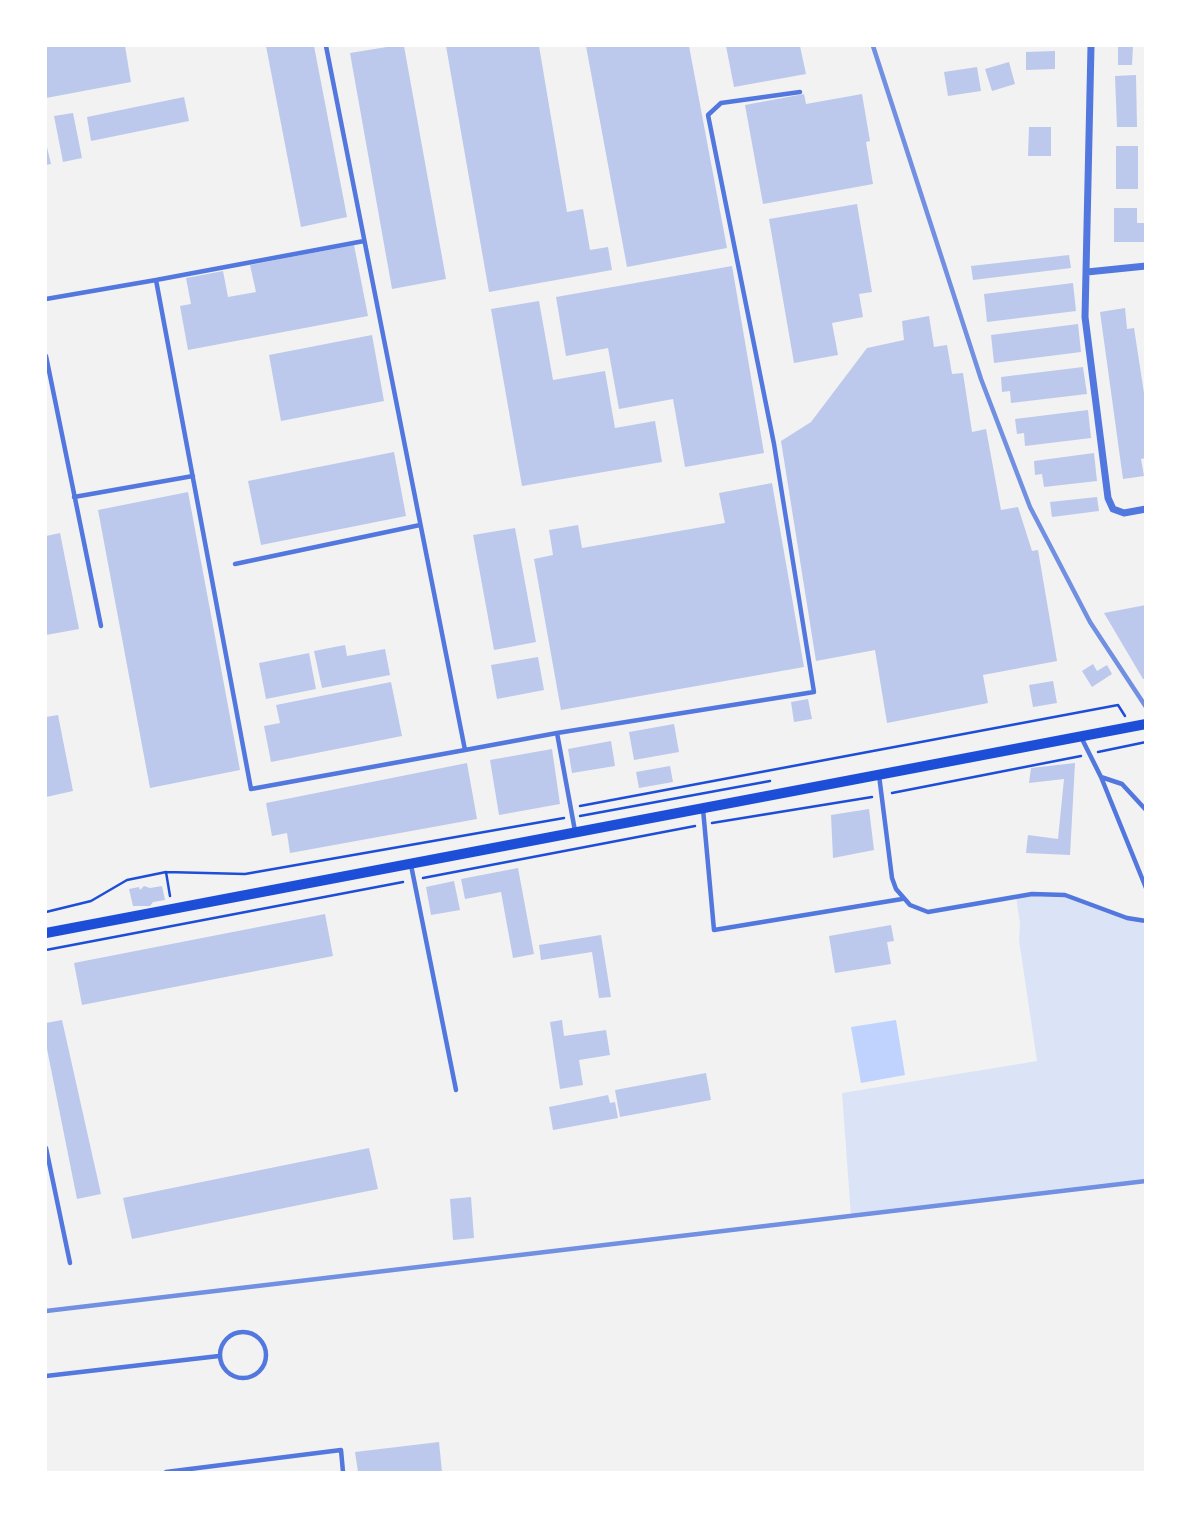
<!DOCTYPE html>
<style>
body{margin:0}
#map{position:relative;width:1191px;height:1518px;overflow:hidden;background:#f2f2f2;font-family:Inter,sans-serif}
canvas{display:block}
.frame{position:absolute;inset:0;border:47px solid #fff;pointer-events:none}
</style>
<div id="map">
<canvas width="1191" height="1518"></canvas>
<div class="frame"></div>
</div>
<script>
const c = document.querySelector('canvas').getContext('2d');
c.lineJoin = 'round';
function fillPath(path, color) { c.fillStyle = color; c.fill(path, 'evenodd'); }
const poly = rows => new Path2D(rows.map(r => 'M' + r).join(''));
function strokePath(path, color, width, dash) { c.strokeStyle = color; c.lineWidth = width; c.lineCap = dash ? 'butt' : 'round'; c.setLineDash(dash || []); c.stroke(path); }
const green = poly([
 [1032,894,1065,895,1142,921,1146,929,1145,1181,851,1216,842,1093,1037,1061,1019,940,1020,924,1016,897]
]);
const water = poly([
 [896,1020,905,1075,861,1083,851,1027]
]);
const building = poly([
 [46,46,125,46,131,82,46,98],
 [266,46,314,46,347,217,301,227],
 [393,46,404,46,446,279,392,289,350,53],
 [446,46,539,46,567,212,583,209,590,250,608,247,612,270,489,292],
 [586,46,689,46,727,248,627,267],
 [726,46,800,46,806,74,734,87],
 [1118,46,1133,46,1132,65,1118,65],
 [1055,51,1055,69,1026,70,1026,52],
 [1009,62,1015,84,992,91,985,69],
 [977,67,981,91,948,96,944,72],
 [1136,75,1137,127,1117,127,1115,76],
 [804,94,806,104,862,94,870,141,866,142,873,184,763,204,745,105],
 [184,97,189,121,91,141,87,117],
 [73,113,82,158,63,162,54,116],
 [1029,127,1051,127,1051,156,1028,156],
 [46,143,51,164,46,165],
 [1116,146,1138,146,1138,189,1116,189],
 [857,204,872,292,859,294,863,317,832,323,838,355,794,363,769,219],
 [1114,208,1137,208,1137,223,1146,223,1146,242,1114,242],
 [354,245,368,316,188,350,180,306,191,304,186,278,223,271,228,297,256,292,250,265],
 [1069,255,1071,268,973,280,971,266],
 [732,266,764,453,685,467,673,399,619,409,608,348,566,356,556,297],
 [1073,283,1076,311,987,322,984,294],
 [539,301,553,380,605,371,615,428,655,421,662,462,522,486,491,309],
 [1125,308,1127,329,1134,328,1146,406,1146,458,1141,459,1144,476,1123,479,1100,312],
 [929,316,934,347,947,345,952,374,963,373,972,432,986,429,1001,510,1018,507,1032,551,1038,550,1057,661,983,675,988,703,887,723,875,650,816,661,781,441,811,422,867,348,904,340,902,321],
 [1078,324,1081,352,994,363,991,335],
 [372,335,384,401,281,421,269,355],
 [1083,367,1087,394,1011,403,1010,391,1002,392,1001,377],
 [1088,410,1091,438,1025,446,1024,433,1017,434,1015,419],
 [394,452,406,516,261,545,248,481],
 [1094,453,1097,481,1044,487,1042,474,1035,475,1034,461],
 [772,483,804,667,561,710,534,559,553,555,549,530,578,525,582,548,725,523,719,493],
 [188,492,240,770,150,788,98,510],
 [1097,497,1099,511,1052,517,1050,502],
 [515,528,536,642,494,650,473,535],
 [60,533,79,629,46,635,46,536],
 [1146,605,1146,679,1143,679,1104,613],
 [345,645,347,656,385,649,390,675,322,688,314,651],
 [309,653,316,689,266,699,259,663],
 [538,657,544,690,497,699,491,665],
 [1093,664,1097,671,1107,665,1112,674,1092,687,1082,671],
 [1053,681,1057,703,1033,707,1029,685],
 [391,682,402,736,271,762,264,726,280,723,276,705],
 [808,699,812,719,794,722,791,702],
 [58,715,73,791,46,797,46,717],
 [674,724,679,752,634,760,629,732],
 [611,741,615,766,572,773,568,749],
 [552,749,560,804,499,815,490,760],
 [467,763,477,819,290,853,287,833,272,836,266,803],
 [1075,763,1070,855,1026,853,1028,835,1058,839,1064,779,1029,783,1031,768],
 [670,766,673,782,639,788,636,772],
 [869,809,874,850,833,858,831,815],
 [518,868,534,954,513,958,501,892,465,899,461,879],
 [454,881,460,910,431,915,426,887],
 [144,886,150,888,162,886,165,900,153,902,150,906,133,906,129,889,139,887,140,890],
 [325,914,333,956,82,1005,74,963],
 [891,925,894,941,887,942,891,964,835,973,829,936],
 [601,935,611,997,599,998,592,952,541,960,539,945],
 [62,1020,101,1194,77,1199,46,1044,46,1023],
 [562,1020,564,1036,606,1030,610,1055,579,1060,583,1085,560,1089,550,1022],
 [706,1073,711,1100,620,1117,615,1090],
 [608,1095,610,1103,615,1102,618,1118,553,1130,549,1107],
 [369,1148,378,1189,132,1239,123,1198],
 [471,1197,474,1238,453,1240,450,1199],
 [439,1442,442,1472,358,1472,355,1452]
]);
const path = poly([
 [1098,752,1146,742],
 [892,793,1081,756],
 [580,806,1118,705,1125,716],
 [580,816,770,781],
 [712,823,872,797],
 [166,872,170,896],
 [423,878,695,826],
 [46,912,91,901,127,880,166,872,245,874,564,818],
 [46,950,403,882]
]);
const service = poly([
 [326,46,465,750,557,733],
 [364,241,156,280,251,789,465,750],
 [46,299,156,280],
 [46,356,101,626],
 [74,497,193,476],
 [235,564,420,525],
 [1081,737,1101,777,1146,888],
 [879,775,892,878,896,889,910,905,928,912,1032,894,1065,895,1127,918,1146,921],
 [1101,777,1122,784,1146,810],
 [703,809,714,930,902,899],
 [575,831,557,733,814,692,774,444,708,115,721,103,800,92],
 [411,865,456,1090],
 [46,1148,70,1263],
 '220 1355a23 23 0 1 1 46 0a23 23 0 1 1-46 0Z',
 [46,1376,219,1356],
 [166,1472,341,1450,343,1472]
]);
const minor = poly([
 [1091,46,1085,317,1108,498,1113,509,1124,513,1146,509],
 [1087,272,1146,266]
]);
const secondary = poly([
 [46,933,1146,724]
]);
const rail = poly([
 [873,46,981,379,1030,507,1090,622,1146,707],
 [46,1311,1146,1181]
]);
fillPath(green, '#dbe4f7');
fillPath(water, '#bfd3fe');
fillPath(building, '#bdc9ec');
strokePath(path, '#1d4ed8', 2.5);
strokePath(service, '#5277de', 4.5);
strokePath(minor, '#5277de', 7);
strokePath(secondary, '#1d4ed8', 10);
strokePath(rail, '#7290e2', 4.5);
</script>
